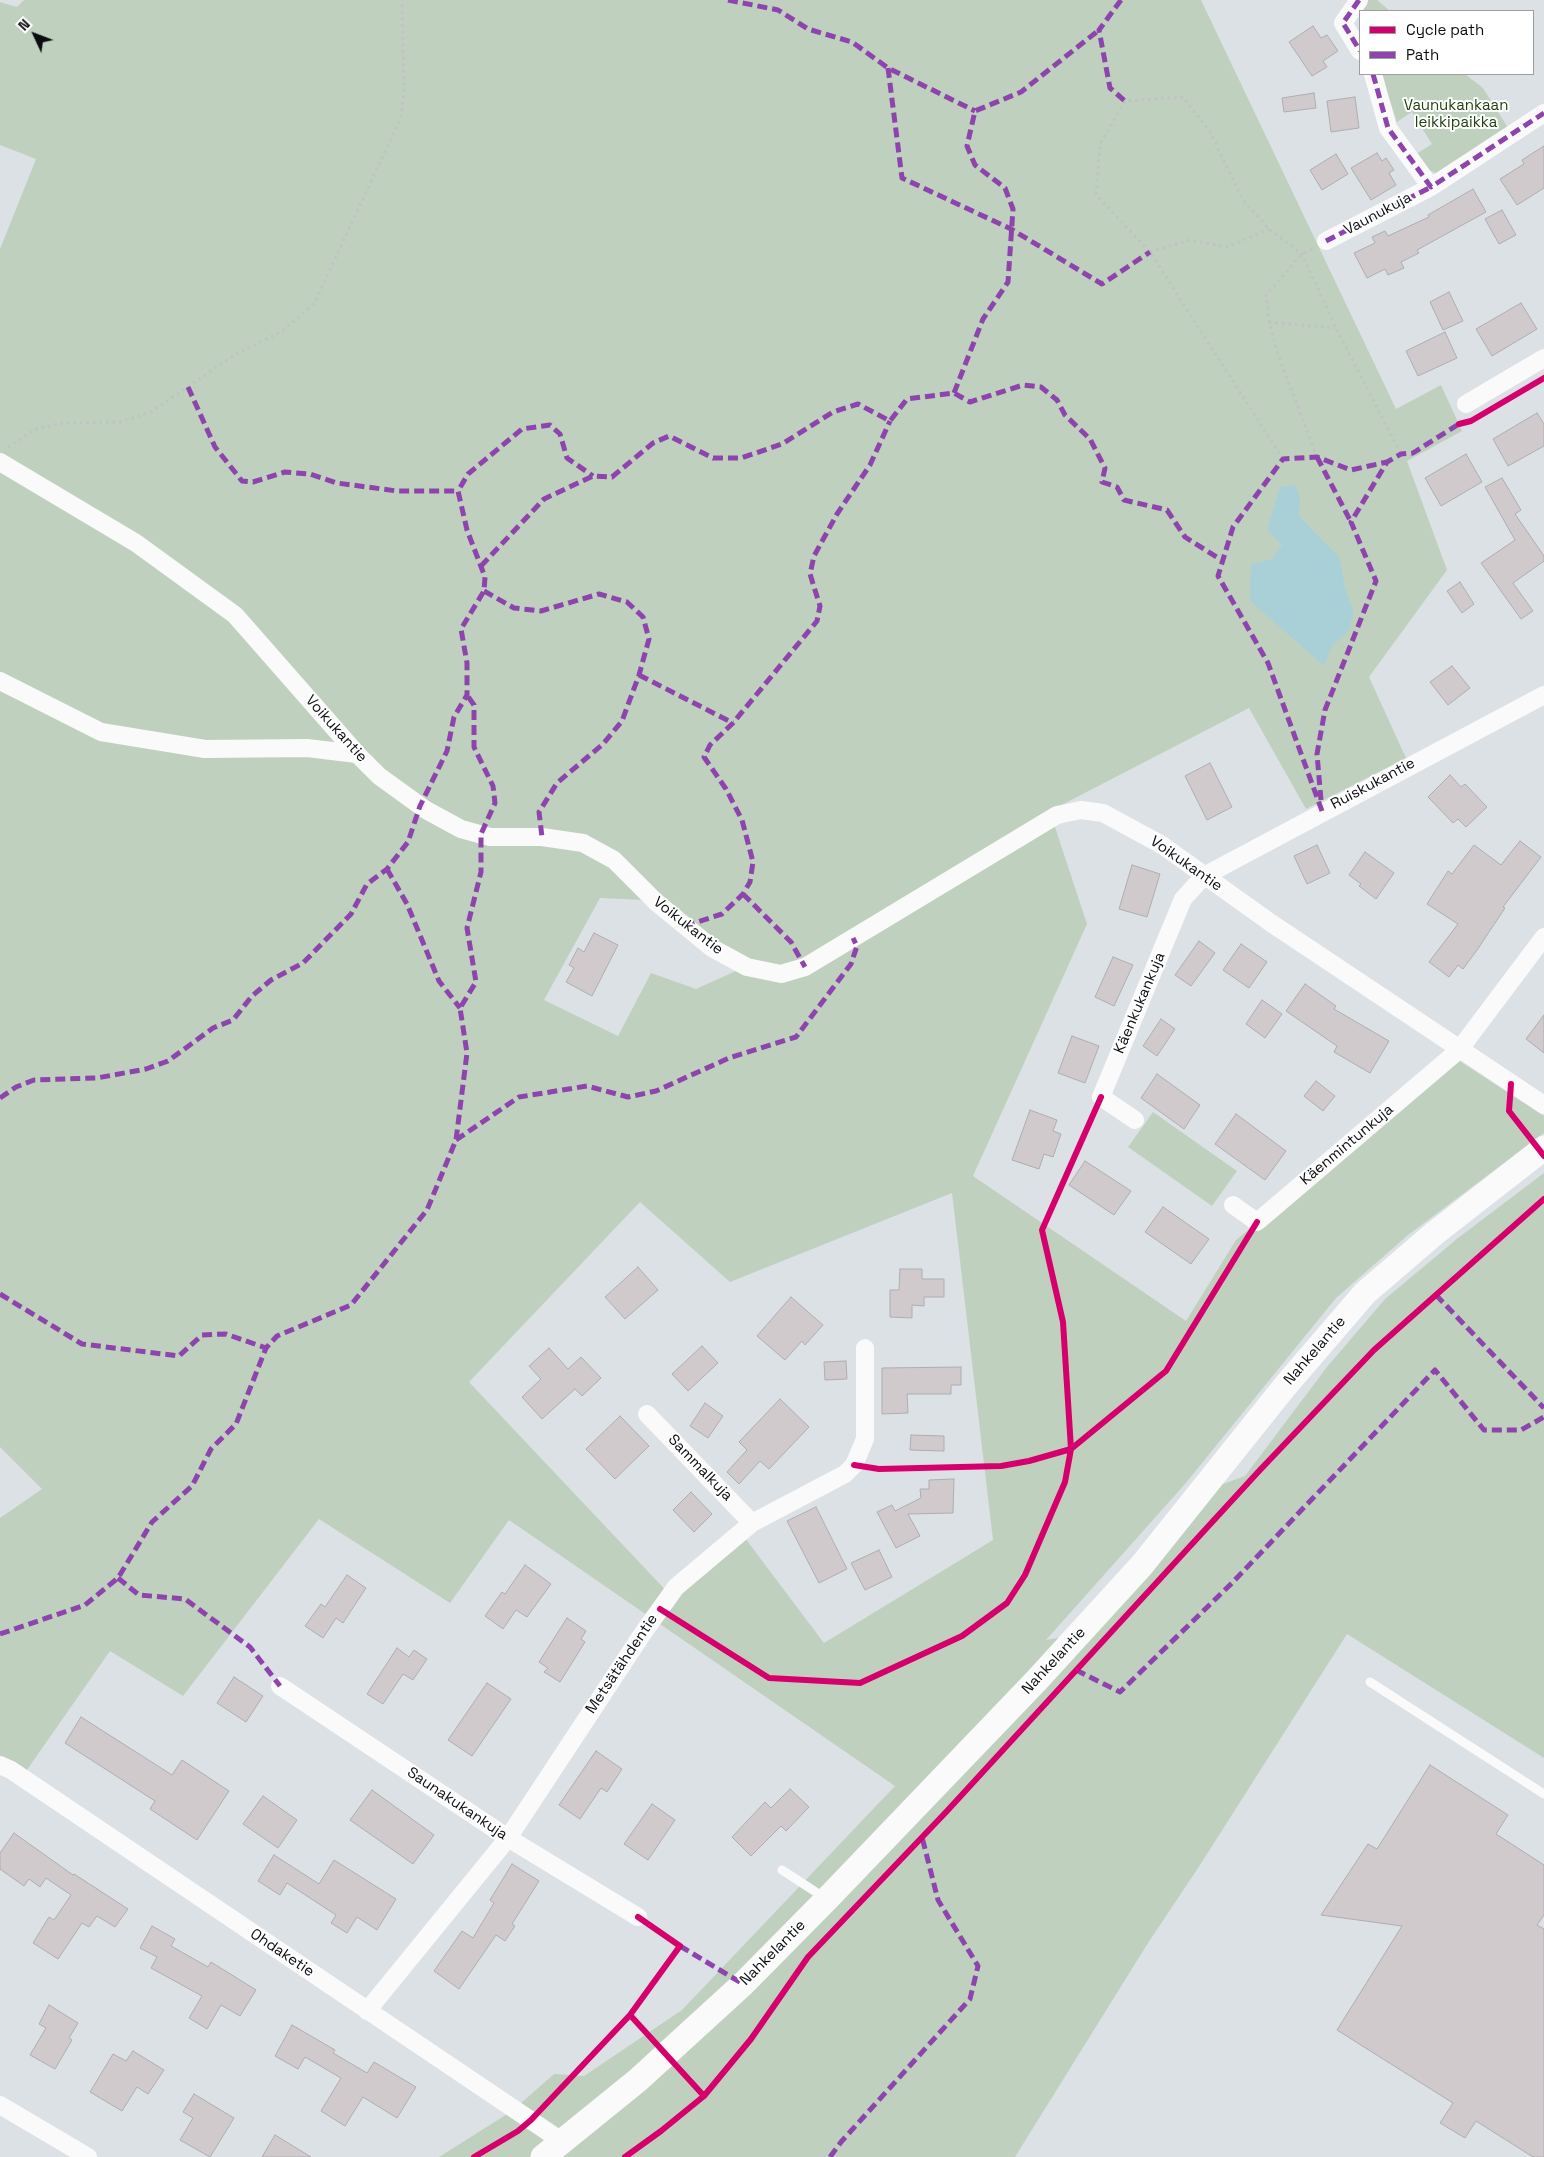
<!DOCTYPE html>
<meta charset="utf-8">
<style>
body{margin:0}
#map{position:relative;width:1544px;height:2157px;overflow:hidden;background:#dce1e6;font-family:"Space Grotesk",sans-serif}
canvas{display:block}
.legend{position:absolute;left:1359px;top:10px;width:175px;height:65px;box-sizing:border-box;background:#fff;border:1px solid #9d9e9f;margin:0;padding:6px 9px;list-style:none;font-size:15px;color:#0b0d10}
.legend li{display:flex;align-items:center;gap:10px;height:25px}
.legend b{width:25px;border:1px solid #9d9e9f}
.north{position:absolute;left:10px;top:10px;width:50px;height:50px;-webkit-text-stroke:4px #fff;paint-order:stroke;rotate:313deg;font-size:14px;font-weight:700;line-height:20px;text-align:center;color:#0b0d10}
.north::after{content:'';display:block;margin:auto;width:18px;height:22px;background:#0b0d10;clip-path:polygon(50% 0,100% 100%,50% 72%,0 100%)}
</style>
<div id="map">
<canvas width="1544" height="2157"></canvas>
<ul class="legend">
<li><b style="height:6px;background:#d6006c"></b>Cycle path</li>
<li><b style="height:6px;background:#8e44ad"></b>Path</li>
</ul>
<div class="north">N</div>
</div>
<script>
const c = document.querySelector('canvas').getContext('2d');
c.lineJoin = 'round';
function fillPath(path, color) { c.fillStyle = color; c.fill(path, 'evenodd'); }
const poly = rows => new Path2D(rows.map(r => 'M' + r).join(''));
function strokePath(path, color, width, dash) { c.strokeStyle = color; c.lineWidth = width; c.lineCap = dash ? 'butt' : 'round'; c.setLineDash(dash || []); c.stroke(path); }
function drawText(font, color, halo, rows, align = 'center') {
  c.font = font + ' "Space Grotesk",sans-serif'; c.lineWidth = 4; c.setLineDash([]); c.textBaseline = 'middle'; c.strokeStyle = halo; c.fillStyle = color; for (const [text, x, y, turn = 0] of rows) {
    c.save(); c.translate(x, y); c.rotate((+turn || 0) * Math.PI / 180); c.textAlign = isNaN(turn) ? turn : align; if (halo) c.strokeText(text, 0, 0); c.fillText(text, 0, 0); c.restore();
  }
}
const green = poly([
 [24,0,1201,0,1396,409,1441,385,1462,431,1407,461,1447,570,1369,677,1406,758,1306,809,1249,708,1050,811,805,961,780,968,749,961,714,942,662,898,617,855,490,832,463,825,429,804,382,770,239,610,0,454,0,249,36,159,0,145,0,2,17,7],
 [1368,0,1377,0,1390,11,1361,11],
 [1381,74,1465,74,1483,88,1510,131,1436,173,1423,168,1416,154,1432,144,1412,112,1397,122],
 [0,469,131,548,230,620,423,816,548,843,581,848,611,863,644,900,600,898,544,1000,618,1036,651,973,696,989,738,970,778,980,1054,824,1087,924,973,1176,1186,1321,1236,1240,1458,1060,1544,1116,1544,1133,1408,1235,1336,1298,1185,1484,1046,1640,1093,1632,1220,1485,1245,1476,1327,1367,1385,1299,1458,1238,1544,1173,1544,1758,1347,1634,1200,1865,1148,1943,1015,2157,439,2157,512,2111,554,2074,584,2076,682,2010,895,1786,509,1520,450,1603,319,1519,183,1696,110,1651,22,1777,0,1766,0,1518,42,1489,0,1447],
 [952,1193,993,1540,824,1643,745,1538,674,1599,469,1382,640,1202,730,1282],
 [1153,1112,1237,1171,1212,1206,1128,1147]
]);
const water = poly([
 [1296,485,1300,499,1299,516,1340,558,1345,587,1354,613,1348,632,1332,646,1324,666,1250,601,1251,564,1272,559,1282,545,1267,530,1280,487]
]);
const building = poly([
 [1313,26,1321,38,1327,35,1338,51,1323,61,1327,67,1312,76,1289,42,1313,26],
 [1314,93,1316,108,1284,112,1282,98,1314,93],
 [1355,97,1359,128,1331,132,1327,101,1355,97],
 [1544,146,1544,188,1517,205,1500,179,1524,164,1522,160,1544,146],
 [1377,153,1382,161,1386,158,1394,170,1389,173,1396,185,1371,200,1351,168,1377,153],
 [1336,154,1348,174,1322,190,1310,170,1336,154],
 [1473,189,1486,212,1417,250,1419,253,1401,262,1404,268,1388,275,1385,269,1367,278,1354,253,1375,243,1372,237,1385,231,1388,236,1429,217,1428,215,1473,189],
 [1502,210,1516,235,1499,244,1485,219,1502,210],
 [1449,292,1463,321,1443,330,1430,302,1449,292],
 [1521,303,1537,329,1492,356,1476,329,1521,303],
 [1445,332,1457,358,1418,376,1406,351,1445,332],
 [1537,413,1544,424,1544,446,1508,466,1493,439,1537,413],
 [1466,454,1482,482,1441,506,1425,478,1466,454],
 [1502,478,1521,510,1515,514,1544,556,1544,561,1513,583,1533,611,1521,619,1481,563,1515,540,1485,487,1502,478],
 [1460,582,1474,604,1462,613,1447,591,1460,582],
 [1452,666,1470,688,1448,705,1430,682,1452,666],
 [1210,763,1232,807,1207,820,1185,776,1210,763],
 [1450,775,1461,787,1465,784,1487,807,1466,827,1458,819,1453,823,1428,797,1450,775],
 [1520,841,1541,857,1503,907,1505,908,1477,950,1463,969,1458,965,1449,977,1429,962,1458,924,1427,904,1448,871,1452,874,1474,845,1501,865,1520,841],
 [1317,845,1330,873,1307,884,1294,856,1317,845],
 [1365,852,1394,873,1376,899,1359,886,1361,884,1349,875,1365,852],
 [1132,865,1160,874,1147,917,1119,909,1132,865],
 [594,933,618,945,592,996,566,982,574,968,569,965,578,948,584,952,594,933],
 [1199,941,1215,953,1191,986,1175,975,1199,941],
 [1241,944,1267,962,1249,988,1223,970,1241,944],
 [1113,957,1133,965,1114,1006,1095,997,1113,957],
 [1305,984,1336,1006,1334,1009,1389,1041,1370,1073,1334,1052,1337,1046,1286,1011,1305,984],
 [1262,1000,1282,1014,1265,1038,1246,1024,1262,1000],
 [1544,1015,1544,1053,1526,1039,1544,1015],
 [1161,1019,1175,1029,1157,1056,1143,1046,1161,1019],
 [1072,1036,1099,1046,1085,1083,1058,1073,1072,1036],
 [1157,1074,1200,1105,1184,1129,1141,1098,1157,1074],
 [1316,1081,1335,1096,1323,1111,1304,1096,1316,1081],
 [1030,1110,1057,1120,1053,1131,1061,1134,1053,1157,1044,1154,1039,1169,1012,1160,1030,1110],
 [1236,1114,1286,1151,1265,1180,1215,1144,1236,1114],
 [1085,1161,1131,1191,1114,1215,1069,1185,1085,1161],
 [1163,1207,1209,1239,1191,1264,1145,1232,1163,1207],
 [638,1267,658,1290,625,1319,605,1297,638,1267],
 [900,1269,922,1269,922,1279,944,1279,944,1297,924,1297,924,1306,912,1305,912,1318,890,1317,890,1290,899,1290,900,1269],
 [791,1297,823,1325,805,1345,802,1341,785,1360,757,1336,791,1297],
 [702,1346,718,1363,688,1391,672,1374,702,1346],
 [549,1348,568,1369,581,1357,601,1378,582,1396,575,1389,542,1419,522,1397,541,1379,529,1366,549,1348],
 [846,1361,847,1379,825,1380,824,1362,846,1361],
 [961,1367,961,1385,951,1385,951,1394,907,1394,908,1413,882,1414,882,1368,961,1367],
 [780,1399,809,1427,769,1469,760,1461,739,1484,727,1472,747,1450,739,1442,780,1399],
 [705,1403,723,1416,708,1438,690,1426,705,1403],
 [620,1416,649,1446,615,1479,586,1449,620,1416],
 [911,1435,944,1436,944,1451,910,1450,911,1435],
 [954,1479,953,1513,908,1514,920,1536,896,1548,877,1512,892,1505,895,1511,921,1498,920,1489,929,1489,929,1480,954,1479],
 [691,1492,712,1514,694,1532,673,1510,691,1492],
 [816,1507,847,1569,819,1583,787,1521,816,1507],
 [879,1550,892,1577,865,1590,851,1563,879,1550],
 [525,1565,551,1584,527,1617,516,1610,503,1629,485,1616,502,1592,505,1594,525,1565],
 [347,1575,366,1588,343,1623,336,1618,323,1638,305,1626,321,1604,325,1607,347,1575],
 [567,1618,586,1631,581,1639,585,1642,560,1682,544,1672,548,1668,539,1662,567,1618],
 [397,1648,409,1657,414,1650,427,1659,413,1680,403,1674,383,1704,367,1694,397,1648],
 [234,1677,263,1696,246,1722,217,1703,234,1677],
 [487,1683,511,1699,472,1756,448,1740,487,1683],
 [81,1717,172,1775,182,1760,229,1791,197,1840,150,1809,155,1801,65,1743,81,1717],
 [596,1751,622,1769,607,1792,601,1788,580,1819,559,1805,596,1751],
 [1430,1765,1508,1815,1496,1834,1544,1865,1544,1915,1537,1925,1544,1929,1544,2157,1533,2157,1476,2121,1465,2138,1440,2123,1453,2103,1337,2030,1402,1926,1321,1915,1368,1844,1377,1849,1430,1765],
 [790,1789,809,1807,786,1831,781,1826,751,1856,732,1837,765,1802,771,1808,790,1789],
 [372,1790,434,1835,413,1864,350,1820,372,1790],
 [263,1796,297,1820,278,1848,243,1824,263,1796],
 [652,1804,675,1820,648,1860,624,1844,652,1804],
 [14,1833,73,1875,74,1874,128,1909,115,1927,97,1916,89,1927,82,1923,58,1959,33,1943,49,1917,54,1920,71,1895,46,1878,40,1887,29,1879,24,1886,0,1869,0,1853,14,1833],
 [274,1855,319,1884,334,1860,396,1899,377,1930,357,1917,347,1933,331,1923,336,1915,287,1883,280,1895,258,1881,274,1855],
 [512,1864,539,1881,512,1924,515,1926,505,1941,496,1935,459,1989,434,1971,462,1931,473,1938,494,1903,490,1900,512,1864],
 [152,1926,175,1939,171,1946,208,1967,211,1962,256,1990,240,2016,221,2005,207,2029,189,2018,202,1996,151,1968,157,1957,140,1948,152,1926],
 [49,2005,78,2023,69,2038,72,2040,55,2069,30,2055,46,2028,39,2024,49,2005],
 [292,2025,335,2050,333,2053,367,2073,374,2062,416,2087,397,2118,363,2097,345,2126,321,2111,341,2078,305,2057,298,2069,275,2056,292,2025],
 [133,2051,164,2070,148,2094,137,2087,122,2111,90,2092,113,2054,126,2061,133,2051],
 [194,2094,234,2118,210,2157,180,2140,193,2118,183,2112,194,2094],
 [275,2135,311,2157,262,2157,275,2135]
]);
const path = poly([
 [1312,249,1302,254,1266,295,1269,322,1276,349,1317,457],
 [1150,252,1190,240,1227,247,1269,229],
 [1269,322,1335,328],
 [8,447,38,428,65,423,120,422,151,412,233,356,282,331,314,304,401,117,404,92,402,0],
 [1283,459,1150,252,1096,195,1100,144,1125,101,1183,97,1210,132,1243,200,1269,229,1302,254,1336,328,1401,454]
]);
const service = poly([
 [1370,1682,1544,1794],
 [782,1870,825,1898]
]);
const minor = poly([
 [1359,0,1343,23,1360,51],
 [1373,74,1388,128,1431,187,1544,113],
 [1326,241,1431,187],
 [1466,404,1544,358],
 [0,462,136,543,235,615,357,754,379,776,426,810,461,829,490,837,542,837,583,843,614,860,656,902,712,948,747,967,781,974,805,967,1057,815,1081,810,1103,813,1162,845,1271,923,1544,1105],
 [0,681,101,732,205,749,307,748,357,754],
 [1135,1120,1101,1097,1183,899,1204,876,1544,695],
 [1233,1205,1257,1222,1459,1050,1544,937],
 [647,1414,752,1523],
 [280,1686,508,1838,638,1917],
 [0,1765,11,1770,563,2142],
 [367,2011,508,1838,643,1633,676,1587,752,1523,845,1474,854,1465,865,1439,865,1348],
 [0,2105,88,2157]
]);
const secondary = poly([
 [543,2157,638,2080,743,1984,827,1899,1036,1681,1142,1565,1286,1385,1365,1293,1435,1233,1544,1148]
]);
const quiet = poly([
 [728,0,778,10,808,29,852,42,888,68,975,111],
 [1121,0,1099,30,1110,88,1125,101],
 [1359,0,1343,23,1360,51],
 [888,68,902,178,1011,229,1102,284,1150,252],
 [1373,74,1388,128,1431,187,1544,113],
 [1326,241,1431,187],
 [188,387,215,447,242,481,253,482,285,472,310,474,337,483,397,491,458,491],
 [954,393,983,319,1008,282,1013,209,1005,188,975,165,967,146,975,111,1021,92,1099,30],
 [1317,457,1351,522],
 [481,566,544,499,593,476,612,477,653,443,669,436,713,458,741,458,782,444,833,412,858,404,890,421,907,399,954,393,970,402,1023,385,1041,387,1057,400,1065,415,1090,439,1105,468,1102,482,1117,487,1124,500,1167,510,1185,537,1223,561],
 [484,591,514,608,541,611,599,594,627,602,643,617,649,639,639,675,622,721,603,744,557,783,539,812,542,837],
 [639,675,733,723],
 [1321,800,1317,754,1325,710,1376,581,1351,522,1387,462,1401,454,1413,453,1459,424],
 [1322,811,1268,663,1218,576,1233,527,1283,459,1317,457,1351,470,1387,462],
 [387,869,407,904,439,981,460,1008],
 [743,894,791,942,805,967],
 [685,926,722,914,743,894,750,882,753,862,742,820,726,789,704,757,710,745,733,723,817,621,820,606,810,574,814,556,837,514,870,465,890,421],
 [0,1098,16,1087,34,1080,97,1078,146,1069,168,1061,213,1028,233,1020,252,996,271,980,303,963,351,914,367,884,387,869,408,842,420,806,447,751,454,717,467,695,467,663,461,629,484,591,485,577,467,530,458,491,468,474,522,429,550,425,560,434,567,458,593,476],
 [456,1140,519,1097,587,1086,628,1097,656,1091,729,1058,796,1037,851,964,857,946,853,938],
 [0,1294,82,1344,179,1356,202,1335,226,1334,266,1348],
 [1436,1295,1544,1408],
 [118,1578,139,1595,185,1599,250,1647,280,1686],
 [0,1634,85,1605,118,1578,152,1522,192,1486,211,1449,236,1424,266,1348,277,1336,351,1305,427,1210,456,1140,467,1053,460,1008,476,982,467,928,481,872,481,834,495,803,493,786,474,747,474,705,467,695],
 [1076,1670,1120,1692,1232,1583,1435,1370,1484,1430,1521,1430,1544,1417],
 [680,1946,743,1984],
 [830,2157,841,2142,970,1999,978,1966,938,1900,922,1837]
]);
const cycleway = poly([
 [1459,424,1471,421,1544,378],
 [1511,1084,1509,1111,1544,1156],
 [854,1465,879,1469,1001,1466,1029,1461,1071,1449,1063,1322,1042,1230,1101,1097],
 [660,1609,769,1678,860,1683,962,1636,1007,1603,1025,1575,1065,1482,1071,1449,1166,1371,1257,1222],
 [630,2015,680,1946,638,1917],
 [474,2157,518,2131,531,2120,630,2015,704,2096,751,2039,808,1957,947,1811,1259,1471,1374,1350,1544,1199],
 [625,2157,661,2131,704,2096]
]);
const parkNames = [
 ["Vaunukankaan",1456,106],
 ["leikkipaikka",1456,123]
];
const streetNames = [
 ["Vaunukuja",1378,214,-28],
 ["Voikukantie",336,729,48],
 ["Ruiskukantie",1373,784,-28],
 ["Voikukantie",1186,864,35],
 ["Voikukantie",688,926,38],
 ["Käenkukankuja",1140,1003,-67],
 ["Käenmintunkuja",1347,1145,-40],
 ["Nahkelantie",1315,1351,-49],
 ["Sammalkuja",700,1468,46],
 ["Nahkelantie",1054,1661,-47],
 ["Metsätähdentie",622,1664,-56],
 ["Saunakukankuja",457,1804,34],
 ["Ohdaketie",282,1953,34],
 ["Nahkelantie",773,1953,-45]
];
fillPath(green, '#c0d0be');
fillPath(water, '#aad0d7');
fillPath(building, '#d1cacc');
strokePath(building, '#adadb0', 1);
strokePath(path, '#c1c2c4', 3, [2.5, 4]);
strokePath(service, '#fafafb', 9);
strokePath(minor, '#fafafb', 18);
strokePath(secondary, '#fafafb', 25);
strokePath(quiet, '#8e44ad', 5, [10, 5]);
strokePath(cycleway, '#d6006c', 6);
drawText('15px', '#21400c', '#fff', parkNames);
drawText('15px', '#0b0d10', '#fff', streetNames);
</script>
